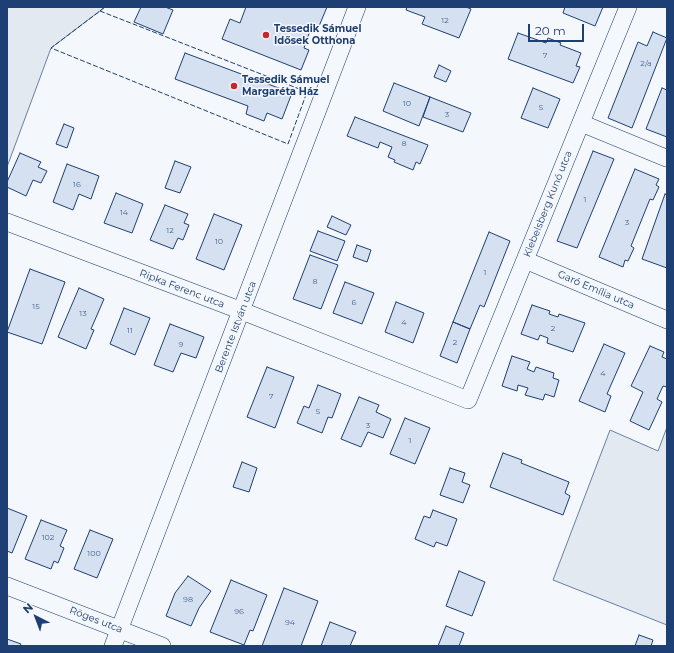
<!DOCTYPE html>
<meta charset="utf-8">
<style>
body{margin:0}
#map{position:relative;width:674px;height:653px;overflow:hidden;background:#f4f7fb;font-family:Montserrat,sans-serif}
canvas{display:block}
.frame{position:absolute;inset:0;border:8px solid #1d3f73;pointer-events:none}
.north{position:absolute;left:16px;top:597px;width:40px;height:40px;-webkit-text-stroke:3px #f4f7fb;paint-order:stroke;rotate:318deg;font-size:11px;font-weight:700;line-height:16px;text-align:center;color:#1d3f73}
.north::after{content:'';display:block;margin:auto;width:14px;height:18px;background:#1d3f73;clip-path:polygon(50% 0,100% 100%,50% 72%,0 100%)}
.scale{position:absolute;left:528px;top:24px;width:56px;height:18px;box-sizing:border-box;border:2px solid #1d3f73;border-top:0;padding-left:5px;font-size:12px;line-height:14px;white-space:nowrap;color:#1d3f73;-webkit-text-stroke:3px #f4f7fb;paint-order:stroke}
</style>
<div id="map">
<canvas width="674" height="653"></canvas>
<div class="frame"></div>
<div class="north">N</div>
<div class="scale">20 m</div>
</div>
<script>
const c = document.querySelector('canvas').getContext('2d');
c.lineJoin = 'round';
function fillPath(path, color) { c.fillStyle = color; c.fill(path, 'evenodd'); }
const poly = rows => new Path2D(rows.map(r => 'M' + r).join(''));
function strokePath(path, color, width, dash) { c.strokeStyle = color; c.lineWidth = width; c.lineCap = dash ? 'butt' : 'round'; c.setLineDash(dash || []); c.stroke(path); }
function drawText(font, color, halo, rows, align = 'center') {
  c.font = font + ' Montserrat,sans-serif'; c.lineWidth = 3; c.setLineDash([]); c.textBaseline = 'middle'; c.strokeStyle = halo; c.fillStyle = color; for (const [text, x, y, turn = 0] of rows) {
    c.save(); c.translate(x, y); c.rotate((+turn || 0) * Math.PI / 180); c.textAlign = isNaN(turn) ? turn : align; if (halo) c.strokeText(text, 0, 0); c.fillText(text, 0, 0); c.restore();
  }
}
const green = poly([
 [7,7,105,7,51,48,7,167,7,7],
 [667,427,667,625,553,580,610,430,658,451,667,427]
]);
const building = poly([
 [141,7,165,7,173,10,163,34,134,22,141,7],
 [246,7,327,7,317,31,311,28,304,48,309,50,301,70,222,39,230,19,240,23,246,7],
 [407,7,466,7,471,9,459,38,422,24,425,17,406,10,407,7],
 [565,7,603,7,595,26,563,13,565,7],
 [653,32,667,38,632,128,608,118,638,42,647,46,653,32],
 [518,33,546,43,548,38,561,43,560,45,581,53,576,66,580,67,573,83,508,59,518,33],
 [185,53,292,93,282,119,267,113,264,121,246,114,248,106,175,79,185,53],
 [439,65,451,71,446,82,434,77,439,65],
 [394,83,430,97,419,126,383,111,394,83],
 [533,88,560,99,548,128,521,118,533,88],
 [662,88,667,90,667,137,646,129,662,88],
 [430,97,471,113,463,132,423,117,430,97],
 [355,117,428,145,420,164,416,162,413,170,394,162,395,160,388,157,392,147,380,142,378,148,347,136,355,117],
 [64,124,74,128,67,148,56,144,64,124],
 [593,151,614,159,577,248,557,241,593,151],
 [20,153,41,162,38,167,47,171,41,183,33,180,26,196,7,187,7,182,20,153],
 [175,161,191,167,180,193,165,188,175,161],
 [67,164,99,176,91,199,79,194,73,210,53,202,67,164],
 [635,169,659,179,656,185,659,187,653,200,650,199,631,246,634,248,628,261,625,260,623,267,599,257,635,169],
 [116,193,143,204,132,233,104,223,116,193],
 [665,194,667,195,667,268,642,259,665,194],
 [165,205,188,214,184,223,189,225,183,240,178,238,173,249,150,240,165,205],
 [214,214,242,225,224,270,196,259,214,214],
 [332,216,351,225,346,235,327,227,332,216],
 [318,231,345,241,337,261,310,251,318,231],
 [489,232,510,241,484,307,480,305,470,329,453,322,489,232],
 [357,245,371,250,367,262,353,257,357,245],
 [310,255,338,265,321,309,293,299,310,255],
 [30,269,65,282,42,344,7,332,30,269],
 [345,282,374,293,362,324,333,313,345,282],
 [79,288,104,299,91,329,94,330,86,349,58,337,79,288],
 [396,302,424,313,413,343,385,332,396,302],
 [532,305,550,311,549,314,558,317,559,314,585,323,573,352,547,343,548,338,540,335,538,340,521,334,532,305],
 [124,308,150,318,135,355,110,344,124,308],
 [453,322,470,329,457,363,440,356,453,322],
 [170,324,204,337,196,358,181,353,173,372,154,365,170,324],
 [604,344,625,353,607,394,611,396,605,412,579,401,604,344],
 [650,346,664,352,662,357,667,359,667,387,663,386,657,399,662,402,649,430,630,421,643,392,631,386,650,346],
 [512,356,530,362,527,369,534,372,536,367,554,373,553,378,559,380,554,397,545,394,543,400,525,395,528,388,518,385,517,391,502,386,512,356],
 [267,367,294,377,275,428,247,417,267,367],
 [318,385,341,394,332,418,328,417,322,433,297,423,304,406,309,408,318,385],
 [359,397,379,405,376,412,391,419,383,438,368,432,361,447,341,439,359,397],
 [405,418,430,428,415,464,390,454,405,418],
 [503,453,522,460,521,463,569,482,565,493,570,496,563,515,490,487,503,453],
 [242,462,257,468,249,492,233,487,242,462],
 [450,468,465,473,462,482,470,485,463,503,440,495,450,468],
 [7,508,27,516,12,553,7,551,7,508],
 [433,510,457,519,447,546,436,542,434,547,415,539,424,516,430,518,433,510],
 [41,520,67,530,60,546,64,548,58,563,54,561,51,569,25,559,41,520],
 [90,530,113,539,97,578,74,569,90,530],
 [459,571,485,582,472,616,446,606,459,571],
 [188,576,211,591,199,608,191,626,166,616,175,593,188,576],
 [231,580,267,595,253,631,250,630,244,645,210,632,231,580],
 [284,588,318,601,301,646,262,646,284,588],
 [330,622,356,632,350,646,321,646,330,622],
 [446,626,464,633,459,646,438,646,446,626],
 [639,635,653,640,651,646,635,646,639,635],
 [7,639,21,644,20,646,7,646,7,639]
]);
const street = poly([
 [581,123,666,158],
 [7,222,242,311,468,400,628,7],
 [525,260,667,320],
 [7,586,162,646],
 [113,646,357,7]
]);
const fence = poly([
 [100,11,307,92,288,144,51,48,100,11,105,7]
]);
const markers = [
 [266,35,4,"#c62828"],
 [234,86,4,"#c62828"]
];
const numberNames = [
 ["12",445,21],
 ["7",545,56],
 ["2/a",646,64],
 ["10",407,104],
 ["5",541,108],
 ["3",447,115],
 ["8",404,144],
 ["16",77,185],
 ["1",585,200],
 ["14",124,213],
 ["3",627,223],
 ["12",170,231],
 ["10",219,242],
 ["1",485,273],
 ["8",315,282],
 ["6",354,303],
 ["15",36,307],
 ["13",83,314],
 ["4",404,323],
 ["2",553,329],
 ["11",130,331],
 ["2",455,343],
 ["9",181,345],
 ["4",603,374],
 ["7",271,397],
 ["5",318,412],
 ["3",368,426],
 ["1",410,441],
 ["102",48,538],
 ["100",94,554],
 ["98",188,600],
 ["96",239,612],
 ["94",290,623]
];
const poiNames = [
 ["Tessedik Sámuel",274,29],
 ["Idősek Otthona",274,41],
 ["Tessedik Sámuel",242,80],
 ["Margaréta Ház",242,92]
];
const streetNames = [
 ["Klebelsberg Kunó utca",548,204,-68],
 ["Ripka Ferenc utca",182,289,21],
 ["Garó Emília utca",596,290,23],
 ["Berente István utca",236,327,-69],
 ["Röges utca",96,620,21]
];
fillPath(green, '#e3e9f0');
strokePath(green, '#687fa3', 1);
fillPath(building, '#d5e0f0');
strokePath(building, '#1d3f73', 1);
strokePath(street, '#1d3f73', 18);
strokePath(street, '#f4f7fb', 17);
strokePath(fence, '#1d3f73', 1, [5, 2]);
for (const [x, y, r, color] of markers) { const dot = new Path2D(); dot.arc(x, y, r, 0, 2 * Math.PI); c.fillStyle = color; c.fill(dot); strokePath(dot, '#f4f7fb', 1.5); }
drawText('8px', '#4b6792', null, numberNames);
drawText('bold 10px', '#1d3f73', '#f4f7fb', poiNames, 'left');
drawText('10px', '#1d3f73', '#f4f7fb', streetNames);
</script>
